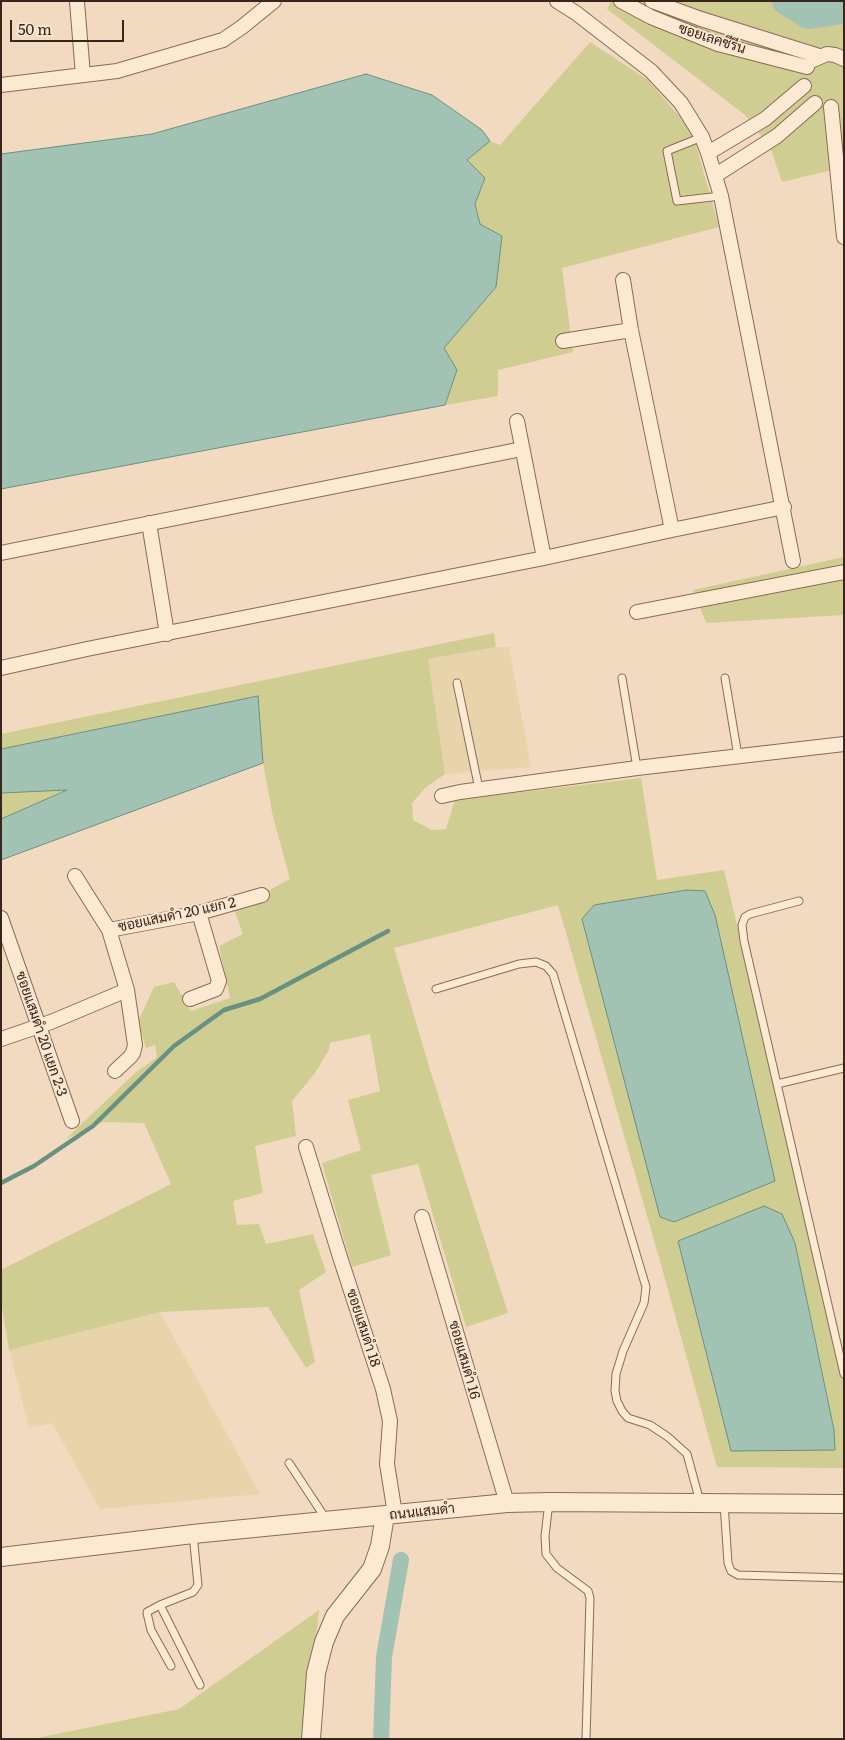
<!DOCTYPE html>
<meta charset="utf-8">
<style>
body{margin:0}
#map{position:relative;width:845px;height:1740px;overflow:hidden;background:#f1dabf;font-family:Literata,serif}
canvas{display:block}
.frame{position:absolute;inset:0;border:2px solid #39251b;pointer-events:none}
.scale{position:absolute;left:10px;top:20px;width:114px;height:22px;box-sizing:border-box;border:2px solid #39251b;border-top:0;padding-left:6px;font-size:15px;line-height:18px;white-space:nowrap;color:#39251b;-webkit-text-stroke:4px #f8e6cf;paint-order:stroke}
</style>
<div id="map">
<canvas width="845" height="1740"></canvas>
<div class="frame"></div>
<div class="scale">50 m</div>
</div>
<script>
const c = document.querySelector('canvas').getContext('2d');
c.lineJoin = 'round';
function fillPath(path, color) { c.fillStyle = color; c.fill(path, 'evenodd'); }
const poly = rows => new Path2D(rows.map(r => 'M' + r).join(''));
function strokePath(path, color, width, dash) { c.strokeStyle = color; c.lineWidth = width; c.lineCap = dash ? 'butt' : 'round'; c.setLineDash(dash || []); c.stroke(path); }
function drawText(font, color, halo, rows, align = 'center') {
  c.font = font + ' Literata,Sarabun,serif'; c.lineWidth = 4; c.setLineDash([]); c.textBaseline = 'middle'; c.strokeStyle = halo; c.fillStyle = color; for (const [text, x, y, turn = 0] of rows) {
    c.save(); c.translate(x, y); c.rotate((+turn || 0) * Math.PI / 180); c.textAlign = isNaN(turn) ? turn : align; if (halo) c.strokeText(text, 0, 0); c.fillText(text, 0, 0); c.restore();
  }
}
const farmland = poly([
 [496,647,509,647,531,767,445,774,428,659],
 [160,1312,260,1494,100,1509,52,1423,29,1428,9,1350]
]);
const green = poly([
 [611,1,837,1,844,3,844,167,782,182,770,147,745,115,607,9],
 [590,42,648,80,692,131,719,227,562,268,573,352,498,370,498,396,445,405,457,370,444,348,496,287,475,204,485,178,466,160,490,141,500,145],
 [844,557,844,615,706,623,693,590],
 [494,633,496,647,428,659,445,774,425,788,412,803,413,820,432,830,446,829,455,800,641,778,657,880,724,870,844,1379,844,1468,717,1467,662,1268,558,905,394,948,431,1073,508,1313,466,1327,418,1164,371,1175,391,1255,352,1267,322,1163,361,1150,348,1100,380,1091,370,1034,330,1043,329,1050,315,1073,292,1101,296,1136,255,1146,263,1193,233,1201,237,1225,259,1224,266,1244,313,1234,326,1272,299,1290,315,1362,306,1368,268,1307,160,1312,9,1350,1,1301,1,1270,171,1184,144,1123,103,1122,66,1139,135,1073,157,1057,155,1045,146,1048,138,1022,154,987,174,982,191,1011,230,998,219,946,243,934,234,909,290,879,273,817,263,763,258,696,1,749,1,734],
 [764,1206,795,1243,834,1430,835,1450,678,1242],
 [68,789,1,819,1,793],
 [319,1610,306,1739,32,1739,179,1709]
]);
const water = poly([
 [366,74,432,95,482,130,490,141,467,160,485,178,475,204,480,224,502,236,496,287,444,348,457,370,445,405,1,489,1,154,152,134,366,74],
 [258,696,263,763,1,860,1,819,67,790,1,793,1,749,258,696],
 [687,890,705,891,715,915,775,1181,674,1222,660,1217,582,919,594,905,687,890],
 [764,1206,782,1214,795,1243,834,1430,835,1450,731,1451,678,1241,764,1206]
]);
const stream = poly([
 [1,1183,34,1166,93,1126,174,1046,224,1010,260,999,388,931]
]);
const canal = poly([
 [381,1739,384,1657,401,1560]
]);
const river = poly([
 [786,1,809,15,844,10]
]);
const service = poly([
 [702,137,667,151,677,201,721,196],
 [622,678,637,768],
 [725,678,738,756],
 [457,683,479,789],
 [799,901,750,914,745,917,742,925,744,941,844,1374],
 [436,989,519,964,536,962,546,966,553,974,646,1287,644,1303,623,1351,616,1374,615,1391,617,1401,622,1411,628,1418,650,1425,668,1437,687,1454,700,1502],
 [777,1084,844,1068],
 [289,1463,326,1519],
 [549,1502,545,1536,546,1554,557,1568,588,1591,590,1598,586,1739],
 [724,1503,728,1563,731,1571,738,1575,844,1578],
 [160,1605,200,1685],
 [171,1666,151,1630,147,1613,147,1612,160,1605,193,1592,198,1585,193,1534]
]);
const minor = poly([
 [557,1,576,13,651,71,681,103,702,137,708,153,721,196,793,561],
 [621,1,651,17,718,44,807,67],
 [652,1,701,19,819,56],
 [77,2,83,75],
 [813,60,827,54,835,55,844,59],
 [1,85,117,71,223,40,242,27,274,1],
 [831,107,844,237],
 [708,153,765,119,804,86],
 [716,175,777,136,815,103],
 [623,280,631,330,672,530],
 [563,341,631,330],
 [517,421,544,558],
 [149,523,167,634],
 [1,553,522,449],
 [637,612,844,572],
 [1,668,87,649,544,558,672,530,784,507],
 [442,796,460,792,637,768,844,744],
 [75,876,109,930],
 [1,918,72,1121],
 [190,999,216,989,219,981,199,913],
 [1,1039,51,1022,127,990,109,930,199,913,262,895],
 [115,1071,130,1057,133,1053,135,1045,127,990],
 [306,1147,340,1257,383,1389,390,1421,387,1464,395,1514],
 [422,1217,507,1503]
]);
const tertiary = poly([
 [1,1557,193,1534,507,1503,549,1502,844,1504],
 [311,1739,316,1673,324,1642,335,1616,372,1569,380,1546,385,1515]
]);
const streetNames = [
 ["ซอยเลคซีรีน",712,39,18],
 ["ซอยแสมดำ 20 แยก 2",177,915,-12],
 ["ซอยแสมดำ 20 แยก 2-3",41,1034,71],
 ["ซอยแสมดำ 18",363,1328,72],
 ["ซอยแสมดำ 16",464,1360,74],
 ["ถนนแสมดำ",422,1512,-6]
];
fillPath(farmland, '#e8d4ab');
fillPath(green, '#d0cd92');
fillPath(water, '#a2c3b4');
strokePath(water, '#699181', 1);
strokePath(stream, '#699181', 4.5);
strokePath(canal, '#a2c3b4', 16);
strokePath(river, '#a2c3b4', 28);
strokePath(service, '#8b6a56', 9);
strokePath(minor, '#8b6a56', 16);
strokePath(tertiary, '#8b6a56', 20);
strokePath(service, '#fbe9d2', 7);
strokePath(minor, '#fbe9d2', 14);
strokePath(tertiary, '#fbe9d2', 18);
drawText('14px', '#39251b', '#f8e6cf', streetNames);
</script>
